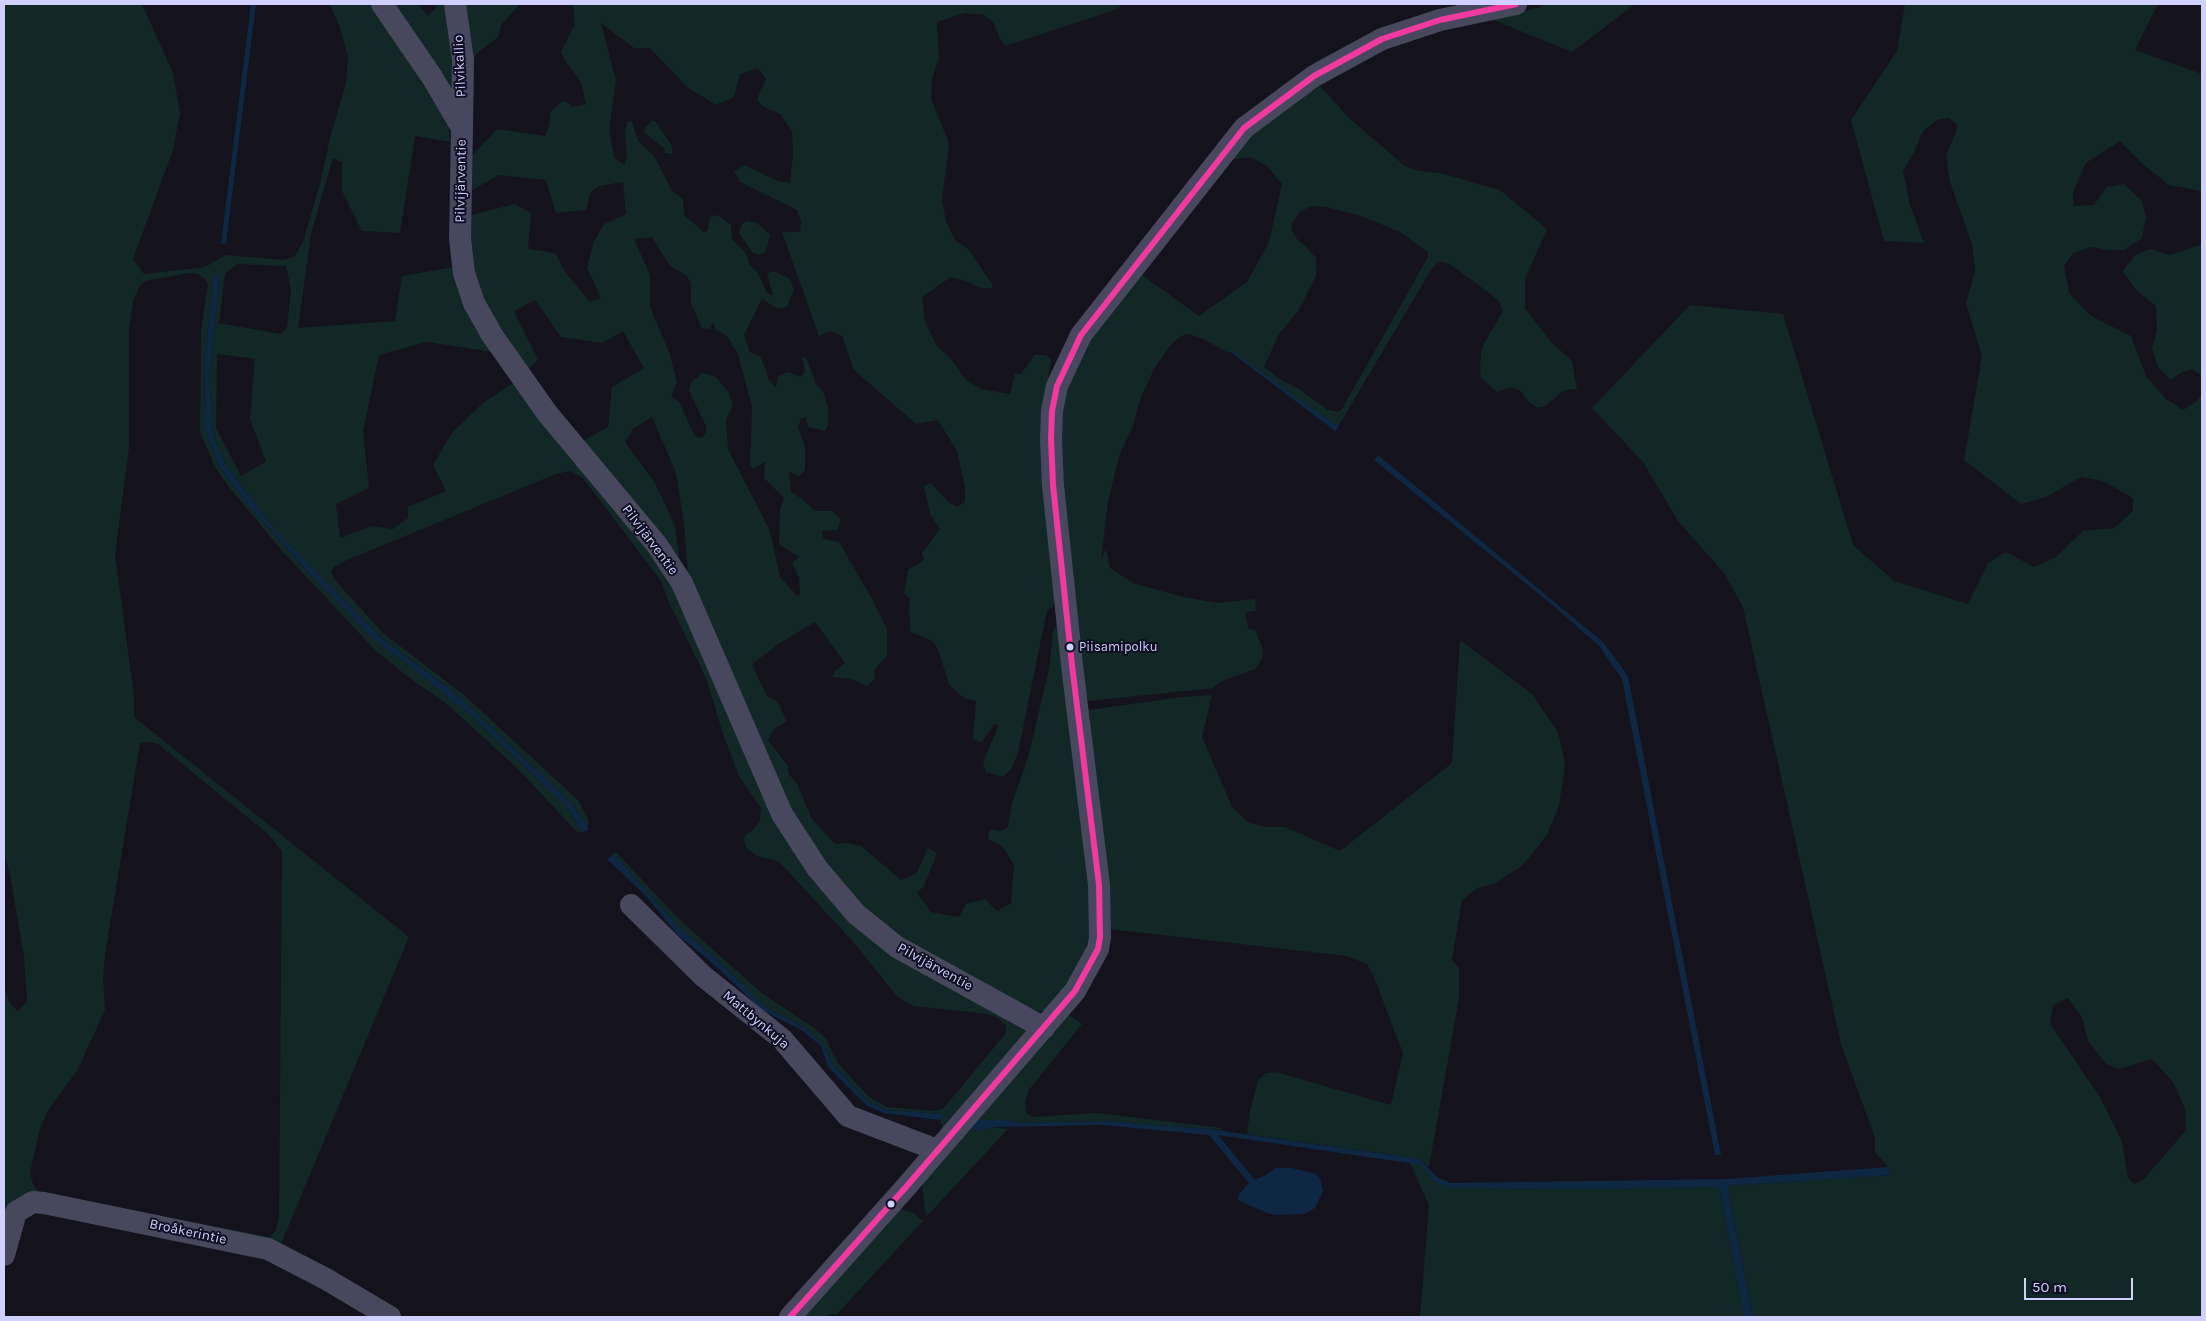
<!DOCTYPE html>
<meta charset="utf-8">
<style>
body{margin:0}
#map{position:relative;width:2206px;height:1321px;overflow:hidden;background:#13121d;font-family:Karla,sans-serif}
canvas{display:block}
.frame{position:absolute;inset:0;border:5px solid #d0d0fe;pointer-events:none}
.scale{position:absolute;left:2024px;top:1278px;width:109px;height:22px;box-sizing:border-box;border:2px solid #d0d0fe;border-top:0;padding-left:6px;font-size:15px;line-height:18px;white-space:nowrap;color:#d0d0fe;-webkit-text-stroke:4px #0f0e22;paint-order:stroke}
</style>
<div id="map">
<canvas width="2206" height="1321"></canvas>
<div class="frame"></div>
<div class="scale">50 m</div>
</div>
<script>
const c = document.querySelector('canvas').getContext('2d');
c.lineJoin = 'round';
function fillPath(path, color) { c.fillStyle = color; c.fill(path, 'evenodd'); }
const poly = rows => new Path2D(rows.map(r => 'M' + r).join(''));
function strokePath(path, color, width, dash) { c.strokeStyle = color; c.lineWidth = width; c.lineCap = dash ? 'butt' : 'round'; c.setLineDash(dash || []); c.stroke(path); }
function drawText(font, color, halo, rows, align = 'center') {
  c.font = font + ' Karla,sans-serif'; c.lineWidth = 4; c.setLineDash([]); c.textBaseline = 'middle'; c.strokeStyle = halo; c.fillStyle = color; for (const [text, x, y, turn = 0] of rows) {
    c.save(); c.translate(x, y); c.rotate((+turn || 0) * Math.PI / 180); c.textAlign = isNaN(turn) ? turn : align; if (halo) c.strokeText(text, 0, 0); c.fillText(text, 0, 0); c.restore();
  }
}
const green = poly([
 [4,4,142,4,173,73,180,113,173,150,133,259,144,274,205,267,226,255,284,260,295,256,303,242,319,187,331,134,346,83,348,57,341,30,330,4,375,4,449,127,450,142,415,136,400,233,362,231,342,191,342,162,333,158,311,234,298,328,395,321,402,276,453,267,499,353,427,342,379,355,363,432,369,488,336,504,340,538,371,526,393,529,408,518,408,507,446,491,433,465,452,433,484,402,518,380,675,583,816,872,1026,1031,944,1131,940,1120,942,1118,941,1114,886,1110,868,1102,833,1065,824,1045,805,1028,765,1007,714,957,681,930,614,854,616,852,676,916,721,957,762,993,814,1028,826,1039,838,1063,868,1096,887,1107,932,1111,943,1109,1006,1033,1006,1026,998,1018,988,1014,914,1006,905,1002,895,994,856,945,785,868,778,861,757,856,747,848,744,841,745,835,753,830,760,821,761,808,739,776,724,737,706,678,667,598,661,581,583,478,570,471,556,474,347,560,334,567,331,572,334,579,383,633,463,694,578,800,589,821,588,827,571,803,477,714,452,691,381,638,274,529,227,467,213,436,209,376,220,278,218,274,214,275,205,357,204,425,219,466,249,506,309,573,378,643,413,668,474,718,567,807,583,832,577,832,518,769,447,704,411,679,376,651,283,552,229,487,215,467,200,432,201,330,208,285,204,278,198,274,189,273,145,281,139,287,133,302,129,329,129,448,115,555,134,696,134,717,409,937,279,1249,16,1200,4,1210,4,986,10,1003,18,1012,27,1001,24,957,10,875,4,853],
 [237,264,286,266,291,289,287,327,281,334,219,323,225,274],
 [217,354,255,359,250,419,266,462,241,476,216,428],
 [150,742,158,744,268,834,282,851,279,1216,276,1230,270,1237,41,1193,34,1187,30,1173,40,1128,50,1107,77,1071,105,1010,103,977,105,955,140,743],
 [388,4,418,4,428,16,436,8,436,4,449,4,456,99],
 [459,4,520,4,502,24,498,37,476,54,468,74],
 [573,4,1121,4,1118,9,1005,46,999,37,993,22,984,15,965,13,937,22,939,58,932,79,931,99,949,143,942,200,946,221,955,240,968,249,992,284,992,288,981,288,966,281,951,277,922,297,925,322,937,346,951,359,966,380,981,389,1010,394,1015,374,1021,374,1035,355,1046,355,1051,359,1042,415,1057,593,1053,607,1047,610,1018,753,1012,768,1003,777,986,772,983,762,999,725,994,724,982,742,973,740,976,701,964,698,949,685,939,652,933,641,911,632,909,611,910,598,904,594,908,570,924,560,922,553,940,529,930,514,924,486,931,483,948,502,957,507,965,502,965,488,957,451,938,420,916,424,854,370,842,336,831,331,819,336,782,232,800,232,801,222,797,210,740,182,734,171,744,165,778,181,790,183,793,154,792,131,780,114,762,106,757,99,766,79,758,68,740,74,734,97,716,105,687,87,650,48,634,48,601,23,616,80,609,130,614,157,624,165,627,156,625,130,628,121,632,122,638,141,654,156,672,191,683,199,684,215,704,232,708,230,710,217,718,215,731,225,732,239,745,252,750,265,757,272,767,293,773,295,767,273,774,271,790,279,794,290,787,307,778,309,762,299,744,335,750,352,761,357,769,380,776,388,778,376,789,372,800,377,805,371,802,358,806,357,816,384,824,393,828,408,828,425,825,431,808,427,806,418,801,418,798,427,805,447,805,470,799,476,789,472,791,492,805,501,814,511,833,511,841,520,837,530,822,531,823,539,839,542,872,599,887,629,887,656,874,670,875,679,867,686,852,679,833,677,835,671,845,663,815,622,780,643,752,664,767,696,777,701,787,721,774,729,768,740,788,766,788,773,797,784,812,819,835,844,847,843,861,846,901,880,916,874,928,848,937,853,924,886,917,893,931,912,959,917,966,904,985,899,997,911,1011,903,1014,865,1003,847,988,839,990,829,1001,831,1008,827,1012,803,1028,758,1049,669,1053,632,1057,624,1093,916,1085,955,1067,987,1046,1011,1038,1011,1011,1001,866,916,798,832,689,586,684,524,676,473,652,417,633,429,625,442,655,483,675,526,680,564,581,442,608,427,612,387,644,368,623,331,602,343,561,337,535,300,514,311,538,360,527,370,476,299,467,216,515,204,531,213,528,249,555,253,566,273,590,302,601,298,587,268,593,244,604,224,626,214,623,182,599,186,590,193,586,210,556,213,546,180,499,175,467,193,468,160,497,129,545,136,549,126,551,111,563,101,568,102,572,107,586,104,581,82,566,62,561,51,575,24],
 [652,237,670,266,686,275,691,283,691,304,702,328,710,329,713,322,716,330,727,336,738,354,752,407,750,465,753,469,765,462,764,478,784,498,780,510,779,544,799,557,792,563,799,578,800,594,798,597,780,577,770,531,728,449,726,420,733,405,729,393,716,377,703,373,692,381,689,391,706,426,706,433,702,438,695,436,679,402,671,396,677,382,669,352,650,307,650,275,634,239],
 [1544,4,1635,4,1572,52,1491,19,1540,7],
 [1905,4,2158,4,2135,50,2202,74,2202,191,2169,185,2145,166,2120,141,2086,163,2073,192,2074,206,2094,205,2107,187,2124,184,2142,201,2146,217,2142,238,2124,250,2108,250,2091,247,2074,253,2064,265,2069,293,2091,316,2131,336,2146,376,2166,399,2183,410,2197,401,2202,393,2202,1317,1753,1317,1727,1186,1891,1175,1888,1167,1875,1152,1875,1138,1841,1044,1743,607,1724,573,1678,521,1643,462,1592,408,1690,305,1783,314,1853,545,1894,581,1968,604,1988,563,2006,552,2034,567,2056,557,2083,531,2114,528,2133,511,2133,498,2103,481,2081,477,2046,497,2021,504,1964,460,1982,356,1966,303,1975,270,1972,244,1950,182,1946,156,1958,126,1949,118,1937,120,1923,131,1914,152,1903,171,1910,205,1924,243,1884,241,1851,120,1897,51],
 [2068,998,2082,1017,2088,1041,2106,1064,2119,1069,2152,1059,2173,1082,2185,1108,2186,1130,2144,1179,2134,1184,2128,1178,2122,1141,2100,1097,2050,1024,2053,1005],
 [1317,83,1351,120,1405,166,1419,171,1440,173,1500,190,1547,229,1525,279,1525,308,1551,342,1572,361,1577,390,1570,389,1562,392,1545,406,1538,408,1528,401,1521,391,1512,387,1497,392,1481,378,1480,365,1482,347,1503,311,1499,301,1489,293,1450,264,1442,262,1436,264,1431,270,1339,425,1334,424,1230,351,1229,353,1201,338,1187,334,1179,337,1168,348,1154,369,1140,400,1133,426,1119,456,1108,502,1101,560,1106,549,1110,568,1133,583,1179,596,1217,603,1255,599,1256,611,1247,612,1245,616,1249,629,1255,630,1263,649,1262,659,1255,669,1220,682,1213,688,1089,701,1086,699,1057,415,1090,332,1138,272,1199,316,1247,282,1269,242,1282,184,1266,165,1250,157,1228,160,1245,140],
 [1311,206,1327,207,1361,216,1400,232,1428,252,1428,257,1342,409,1338,412,1328,410,1299,389,1281,380,1264,367,1279,334,1298,311,1316,276,1316,258,1307,248,1297,239,1291,229,1292,223,1300,212],
 [652,121,655,121,672,146,673,154,665,153,664,148,644,133,645,128],
 [747,221,757,223,770,235,766,251,760,255,753,253,739,233,742,224],
 [2202,244,2202,376,2193,369,2182,372,2171,380,2158,367,2152,349,2157,330,2156,306,2136,290,2123,271,2135,255,2150,249,2170,255],
 [1460,640,1532,694,1558,732,1565,764,1559,806,1547,835,1522,866,1493,884,1477,888,1462,900,1452,960,1459,968,1459,998,1429,1167,1420,1159,1247,1134,1250,1111,1258,1081,1266,1073,1276,1072,1391,1105,1403,1053,1373,975,1367,964,1346,956,1109,929,1089,710,1182,697,1212,695,1202,737,1232,807,1248,822,1266,827,1285,827,1340,851,1452,763],
 [1066,1013,1082,1024,1028,1091,1025,1104,1026,1113,1032,1117,1097,1113,1222,1128,1222,1130,1104,1121,1015,1123,1009,1120,976,1123,973,1128,981,1131,990,1127,1008,1129,926,1217,922,1187,927,1173],
 [1410,1163,1422,1165,1427,1171,1449,1188,1596,1189,1719,1187,1744,1317,1420,1317,1429,1205],
 [900,1209,913,1213,923,1221,837,1314,830,1314,825,1317,801,1317]
]);
const water = poly([
 [251,4,256,4,226,243,223,244,221,243],
 [218,274,220,278,209,376,213,436,227,467,274,529,381,638,452,691,477,714,571,803,588,827,588,830,583,832,567,807,474,718,413,668,378,643,309,573,249,506,219,466,204,425,205,357,214,275],
 [1229,351,1232,351,1334,424,1339,425,1337,429,1335,431],
 [1378,455,1604,643,1628,676,1721,1155,1715,1155,1622,679,1599,646,1556,608,1374,460],
 [614,854,681,930,714,957,765,1007,805,1028,824,1045,833,1065,868,1102,886,1110,941,1114,942,1118,940,1120,884,1113,866,1105,828,1067,821,1046,803,1031,762,1010,710,961,678,935,645,895,607,859],
 [978,1120,1009,1120,1015,1123,1104,1121,1209,1129,1420,1159,1437,1177,1450,1183,1726,1179,1888,1167,1891,1175,1727,1186,1753,1317,1744,1317,1719,1187,1596,1189,1449,1188,1433,1181,1422,1165,1218,1135,1255,1180,1266,1175,1275,1168,1292,1168,1316,1174,1320,1178,1323,1191,1315,1208,1304,1214,1276,1215,1267,1213,1238,1200,1239,1194,1249,1183,1209,1135,1103,1125,990,1127,981,1131,972,1129]
]);
const minor = poly([
 [382,4,432,77,462,128,460,239,464,273,474,303,492,335,547,413,657,545,682,583,782,814,817,868,856,914,897,947,1044,1028],
 [455,4,463,60,462,127],
 [631,905,703,976,782,1039,848,1116,937,1150],
 [4,1255,16,1212,33,1202,44,1203,268,1249,326,1279,390,1317],
 [790,1317,906,1187,1075,991,1098,949,1100,937,1099,885,1072,665,1053,485,1051,439,1052,411,1057,386,1081,335,1244,128,1314,76,1382,39,1440,20,1516,4]
]);
const bus1 = poly([
 [790,1317,906,1187,1075,991,1098,949,1100,937,1099,885,1072,665,1053,485,1051,439,1052,411,1057,386,1081,335,1244,128,1314,76,1382,39,1440,20,1516,4]
]);
const markers = [
 [1070,647,4.5,"#d0d0fe"],
 [891,1204,4.5,"#d0d0fe"]
];
const busNames = [
 ["Piisamipolku",1079,647]
];
const streetNames = [
 ["Pilvikallio",460,66,-93],
 ["Pilvijärventie",461,181,-89],
 ["Pilvijärventie",650,540,53],
 ["Pilvijärventie",935,967,29],
 ["Mattbynkuja",756,1020,40],
 ["Broåkerintie",188,1232,12]
];
fillPath(green, '#112827');
fillPath(water, '#0e2843');
strokePath(minor, '#47485e', 22);
strokePath(bus1, '#f13a9d', 6);
for (const [x, y, r, color] of markers) { const dot = new Path2D(); dot.arc(x, y, r, 0, 2 * Math.PI); c.fillStyle = color; c.fill(dot); strokePath(dot, '#0f0e22', 2); }
drawText('13px', '#d0d0fe', '#0f0e22', busNames, 'left');
drawText('14px', '#d0d0fe', '#0f0e22', streetNames);
</script>
